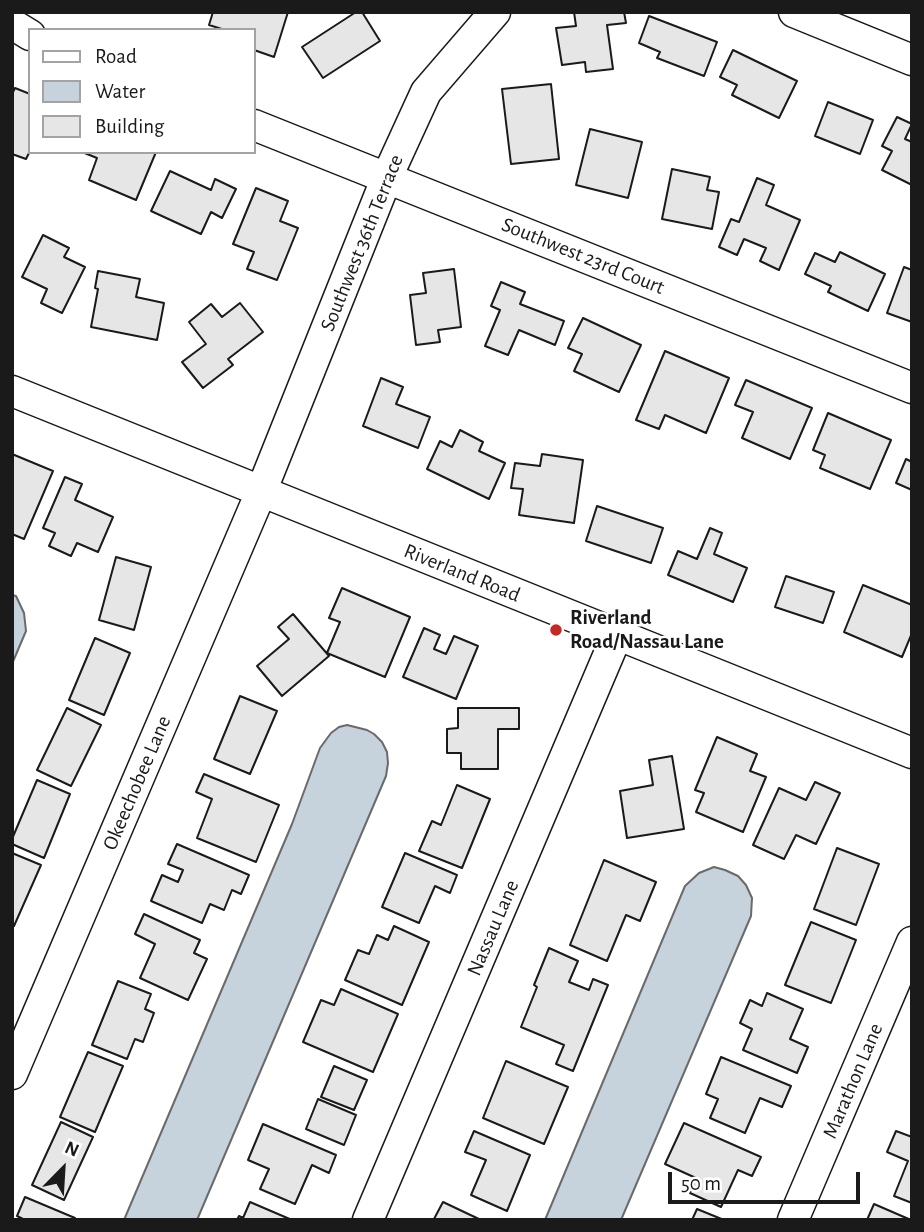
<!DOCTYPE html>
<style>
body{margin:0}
#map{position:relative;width:924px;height:1232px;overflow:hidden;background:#fff;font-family:"Alegreya Sans",sans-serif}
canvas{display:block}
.frame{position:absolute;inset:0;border:14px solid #1a1a1a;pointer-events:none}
.legend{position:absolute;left:28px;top:28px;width:228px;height:126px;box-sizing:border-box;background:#fff;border:2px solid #a3a3a3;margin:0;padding:9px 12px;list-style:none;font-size:21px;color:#1a1a1a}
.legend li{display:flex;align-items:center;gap:14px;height:35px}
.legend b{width:35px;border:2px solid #a3a3a3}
.north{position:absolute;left:28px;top:1134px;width:70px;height:70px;-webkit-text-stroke:5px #fff;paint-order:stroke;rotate:24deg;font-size:19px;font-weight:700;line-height:28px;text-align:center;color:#1a1a1a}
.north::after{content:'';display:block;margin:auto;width:24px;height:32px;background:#1a1a1a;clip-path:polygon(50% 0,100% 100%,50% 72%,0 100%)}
.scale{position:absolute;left:668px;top:1172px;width:192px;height:32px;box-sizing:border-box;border:4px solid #1a1a1a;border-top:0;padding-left:9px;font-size:21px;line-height:24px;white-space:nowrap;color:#1a1a1a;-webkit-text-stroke:5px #fff;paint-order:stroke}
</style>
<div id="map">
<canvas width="924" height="1232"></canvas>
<div class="frame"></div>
<ul class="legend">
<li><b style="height:9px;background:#fff"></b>Road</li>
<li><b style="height:19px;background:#c6d2dc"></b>Water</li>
<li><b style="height:19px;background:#e6e6e6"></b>Building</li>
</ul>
<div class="north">N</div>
<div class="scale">50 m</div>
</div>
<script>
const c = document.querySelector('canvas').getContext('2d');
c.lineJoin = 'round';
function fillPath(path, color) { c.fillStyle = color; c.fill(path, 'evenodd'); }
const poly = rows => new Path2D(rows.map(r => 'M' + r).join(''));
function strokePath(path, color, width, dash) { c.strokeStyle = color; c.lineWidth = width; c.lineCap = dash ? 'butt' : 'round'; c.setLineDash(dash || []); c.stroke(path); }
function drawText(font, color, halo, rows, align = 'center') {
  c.font = font + ' "Alegreya Sans",sans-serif'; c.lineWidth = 5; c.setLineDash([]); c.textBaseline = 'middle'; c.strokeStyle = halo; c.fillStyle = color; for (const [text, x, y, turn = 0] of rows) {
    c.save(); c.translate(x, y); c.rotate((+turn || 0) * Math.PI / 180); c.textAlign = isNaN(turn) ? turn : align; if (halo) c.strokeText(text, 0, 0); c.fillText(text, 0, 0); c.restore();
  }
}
const water = poly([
 [12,595,16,596,24,613,26,631,12,664,12,595],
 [347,725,367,730,374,734,382,742,387,752,388,763,386,776,197,1220,124,1220,292,824,320,748,331,733,339,727,347,725],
 [714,867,725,870,738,876,746,885,752,898,751,916,621,1220,545,1220,685,886,699,873,714,867]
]);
const building = poly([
 [213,12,288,12,274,57,254,50,254,30,225,30,209,25,213,12],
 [356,12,362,12,380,41,323,78,302,47,356,12],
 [574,12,624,12,626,23,607,25,613,69,586,72,585,62,562,65,556,28,576,26,574,12],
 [649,16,717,42,704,76,657,58,660,52,639,43,649,16],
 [733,50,797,81,779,118,732,95,737,85,720,77,733,50],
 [551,84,559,159,511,164,502,89,551,84],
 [15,88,30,94,30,151,26,159,12,154,12,94,15,88],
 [828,102,873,120,860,154,815,136,828,102],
 [897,117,912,124,905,139,912,142,912,185,882,170,892,151,882,146,897,117],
 [590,129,642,142,628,198,576,185,590,129],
 [82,152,131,153,156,152,136,200,89,180,97,158,82,152],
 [672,169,710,177,707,190,719,192,712,229,662,219,672,169],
 [170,171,211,190,215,179,236,189,222,218,211,212,201,234,151,211,170,171],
 [757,178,774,185,766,205,800,220,779,270,760,261,766,248,744,239,737,255,719,247,731,219,739,222,757,178],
 [256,188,288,201,280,221,298,228,277,280,247,269,254,252,233,244,256,188],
 [43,235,69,248,64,257,85,267,62,313,41,303,47,289,22,277,43,235],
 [840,252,885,274,868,311,828,292,831,286,805,274,815,253,835,262,840,252],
 [904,267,912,270,912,322,887,313,904,267],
 [454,269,461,327,438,330,440,342,416,345,410,295,426,293,423,273,454,269],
 [98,271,140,279,136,297,164,303,157,340,91,327,98,289,95,288,98,271],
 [501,282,525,292,520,304,564,321,555,345,519,330,508,355,485,346,500,310,491,306,501,282],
 [240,303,263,332,228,359,233,365,203,388,182,362,206,344,189,322,211,304,222,317,240,303],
 [583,318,641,345,619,392,574,371,582,354,568,348,583,318],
 [665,351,729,378,706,433,665,415,659,429,636,420,665,351],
 [381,378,403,387,396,404,430,417,418,448,363,426,381,378],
 [746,380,812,408,790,459,742,438,753,412,735,405,746,380],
 [828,413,891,440,870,489,820,468,825,455,813,450,828,413],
 [460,430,483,442,479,451,505,463,489,499,427,469,440,441,452,447,460,430],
 [12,454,53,471,24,539,12,534,12,454],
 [542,454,583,460,574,523,519,515,523,489,511,488,515,463,540,466,542,454],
 [906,459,912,462,912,490,896,483,906,459],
 [65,477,82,484,75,500,113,517,98,552,77,543,71,556,49,546,55,533,43,528,65,477],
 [597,506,663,528,651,563,586,541,597,506],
 [710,528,722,533,714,554,747,568,733,602,668,575,678,551,697,559,710,528],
 [116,557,151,567,134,630,99,620,116,557],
 [786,576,834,592,823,623,775,607,786,576],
 [863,585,912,605,912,633,902,657,844,632,863,585],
 [342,588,410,617,385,677,327,653,340,622,329,618,342,588],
 [293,614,329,656,282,696,257,666,289,639,278,627,293,614],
 [424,628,440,635,434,649,446,654,454,636,478,646,456,699,403,677,424,628],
 [95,638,130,653,104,715,69,700,95,638],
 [240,696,277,711,250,774,214,759,240,696],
 [67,708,101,725,71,786,37,770,67,708],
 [458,708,519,708,519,729,498,729,498,769,461,769,461,753,447,753,447,729,458,728,458,708],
 [717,737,757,754,750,771,766,777,743,832,696,812,704,793,695,790,717,737],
 [672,756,684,829,627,838,620,791,653,785,649,760,672,756],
 [204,774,279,805,256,862,197,838,212,799,196,792,204,774],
 [37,780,70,794,44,858,12,844,12,839,37,780],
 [815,782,840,793,816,844,796,835,784,859,753,845,779,788,806,800,815,782],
 [457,785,490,799,462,868,419,851,432,821,441,825,457,785],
 [177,844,249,875,241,894,232,890,224,910,210,904,202,923,151,901,162,875,178,882,183,870,168,864,177,844],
 [837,848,879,864,856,925,814,909,837,848],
 [12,853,41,865,14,926,12,926,12,853],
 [405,853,457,875,450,893,435,886,419,923,382,907,405,853],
 [604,860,656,882,640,921,626,915,607,961,570,945,604,860],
 [144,914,200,940,194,953,207,959,188,1000,140,978,155,944,135,934,144,914],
 [811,922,856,940,831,1003,785,985,811,922],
 [394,926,429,942,402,1005,345,980,358,950,369,954,377,935,388,940,394,926],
 [549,948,578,961,569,982,589,990,593,979,608,985,573,1071,556,1064,564,1045,521,1027,537,987,534,985,549,948],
 [118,981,151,994,145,1009,154,1013,143,1042,135,1039,127,1059,92,1045,118,981],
 [341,989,398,1014,373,1072,303,1042,321,1000,334,1005,341,989],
 [767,993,803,1009,790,1039,808,1047,797,1073,743,1050,752,1029,740,1023,750,1000,762,1006,767,993],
 [88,1052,123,1066,95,1132,60,1117,88,1052],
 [721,1057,791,1086,782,1107,760,1098,745,1133,710,1118,718,1099,706,1094,721,1057],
 [506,1061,568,1087,544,1144,483,1118,506,1061],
 [334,1066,367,1080,354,1110,321,1097,334,1066],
 [318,1099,356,1115,344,1145,306,1129,318,1099],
 [61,1122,93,1137,64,1200,32,1185,61,1122],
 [684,1123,761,1157,752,1176,738,1170,721,1207,690,1193,696,1178,665,1164,684,1123],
 [263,1124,336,1155,329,1173,312,1165,295,1204,260,1189,269,1169,248,1160,263,1124],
 [474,1131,530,1155,507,1211,471,1195,486,1160,465,1152,474,1131],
 [896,1131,912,1137,912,1203,894,1196,908,1161,887,1152,896,1131],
 [25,1197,75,1218,74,1220,25,1220,17,1216,25,1197],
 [250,1202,292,1220,237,1220,239,1216,243,1218,250,1202],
 [443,1202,481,1220,434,1219,443,1202],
 [874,1204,911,1220,867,1220,874,1204],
 [697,1209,724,1220,692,1220,697,1209]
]);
const minor = poly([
 [794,12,912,60],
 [12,24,30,35],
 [254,125,912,388],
 [12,391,912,753],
 [12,1074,261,492,387,177,426,92,495,12],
 [368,1220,617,635],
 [793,1220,912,942]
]);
const markers = [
 [556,630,7,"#c62828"]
];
const streetNames = [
 ["Southwest 36th Terrace",362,243,-68],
 ["Southwest 23rd Court",583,256,22],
 ["Riverland Road",462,573,22],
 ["Okeechobee Lane",137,783,-67],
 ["Nassau Lane",493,928,-67],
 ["Marathon Lane",853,1081,-67]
];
const poiNames = [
 ["Riverland",570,618],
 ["Road/Nassau Lane",570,642]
];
fillPath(water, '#c6d2dc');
strokePath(water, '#6a6a6a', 2);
fillPath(building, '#e6e6e6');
strokePath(building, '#1a1a1a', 2);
strokePath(minor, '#1a1a1a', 33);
strokePath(minor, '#fff', 30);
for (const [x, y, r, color] of markers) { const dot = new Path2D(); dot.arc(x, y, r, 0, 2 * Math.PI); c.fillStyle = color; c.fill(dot); strokePath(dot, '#fff', 2.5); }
drawText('21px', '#1a1a1a', '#fff', streetNames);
drawText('bold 21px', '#1a1a1a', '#fff', poiNames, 'left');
</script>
